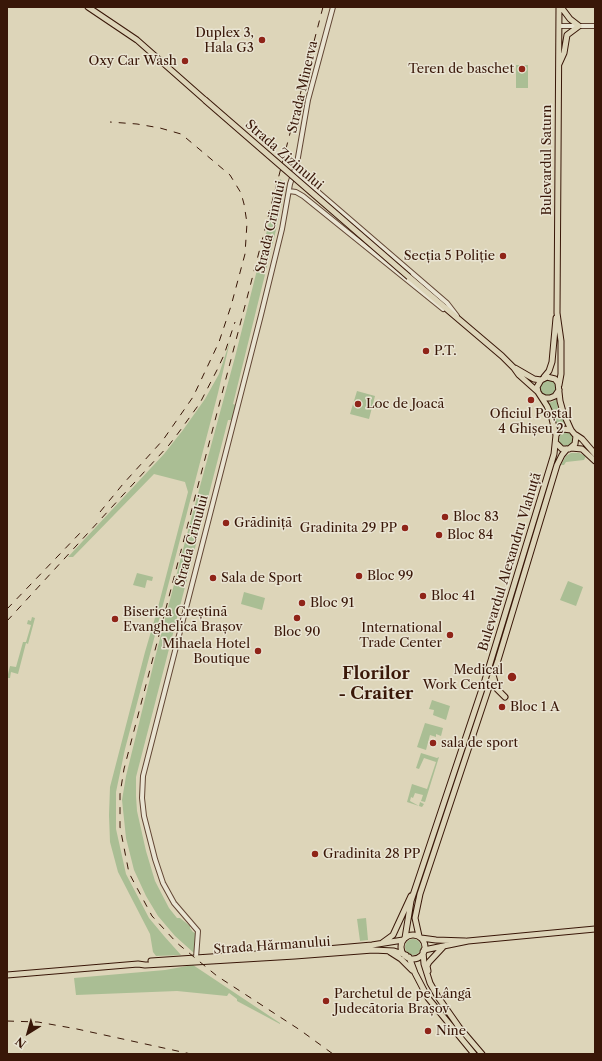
<!DOCTYPE html>
<meta charset="utf-8">
<style>
body{margin:0}
#map{position:relative;width:602px;height:1061px;overflow:hidden;background:#ddd5b9;font-family:"Libre Caslon Text",serif}
canvas{display:block}
.frame{position:absolute;inset:0;border:8px solid #391708;pointer-events:none}
.north{position:absolute;left:8px;top:1013px;width:40px;height:40px;-webkit-text-stroke:3px #e9e4d2;paint-order:stroke;rotate:217deg;font-size:11px;font-weight:700;line-height:16px;text-align:center;color:#391708}
.north::after{content:'';display:block;margin:auto;width:14px;height:18px;background:#391708;clip-path:polygon(50% 0,100% 100%,50% 72%,0 100%)}
</style>
<div id="map">
<canvas width="602" height="1061"></canvas>
<div class="frame"></div>
<div class="north">N</div>
</div>
<script>
const c = document.querySelector('canvas').getContext('2d');
c.lineJoin = 'round';
function fillPath(path, color) { c.fillStyle = color; c.fill(path, 'evenodd'); }
const poly = rows => new Path2D(rows.map(r => 'M' + r).join(''));
function strokePath(path, color, width, dash) { c.strokeStyle = color; c.lineWidth = width; c.lineCap = dash ? 'butt' : 'round'; c.setLineDash(dash || []); c.stroke(path); }
function drawText(font, color, halo, rows, align = 'center') {
  c.font = font + ' "Libre Caslon Text",serif'; c.lineWidth = 3; c.setLineDash([]); c.textBaseline = 'middle'; c.strokeStyle = halo; c.fillStyle = color; for (const [text, x, y, turn = 0] of rows) {
    c.save(); c.translate(x, y); c.rotate((+turn || 0) * Math.PI / 180); c.textAlign = isNaN(turn) ? turn : align; if (halo) c.strokeText(text, 0, 0); c.fillText(text, 0, 0); c.restore();
  }
}
const green = poly([
 [516,65,528,65,528,88,516,88],
 [280,179,286,184,276,230,233,404,236,405,232,420,228,420,136,777,136,796,137,811,146,851,155,881,169,908,177,918,180,918,190,926,190,928,193,932,196,933,194,953,175,936,158,916,146,896,134,870,126,838,122,800,126,776,156,654,186,538,235,357],
 [230,341,218,393,169,582,125,749,116,792,116,829,126,874,149,918,164,936,181,955,156,956,153,952,150,934,118,872,110,842,109,815,110,787,145,652,157,611,188,492,185,482,154,474,73,557,68,557,164,454,183,430,205,399,219,374],
 '540 388a8 8 0 1 1 16 0a8 8 0 1 1-16 0Z',
 [357,391,375,396,369,419,350,414],
 [556,399,559,411,565,423,557,426,547,403,552,402],
 '559 439a7 7 0 1 1 14 0a7 7 0 1 1-14 0Z',
 [571,453,579,453,586,456,584,460,566,462,564,465,561,465,566,456],
 [137,573,153,577,152,581,147,580,145,588,133,585],
 [568,581,583,587,576,606,560,600],
 [244,592,265,598,262,610,241,604],
 [32,617,35,618,28,644,26,643,18,674,11,672,10,678,7,678,10,666,16,667,23,642,26,642,31,625,27,624,28,620,31,621],
 [432,700,450,706,446,720,433,715,434,710,429,709],
 [425,723,443,728,441,736,436,734,436,737,430,735,426,750,417,747],
 [421,753,437,758,439,757,425,802,421,801,423,795,415,793,413,798,411,797,410,801,419,806,420,802,424,804,422,807,407,802,412,784,427,789,436,762,424,758,419,769,416,768],
 [366,918,368,940,360,941,357,919],
 '405 947a8 8 0 1 1 16 0a8 8 0 1 1-16 0Z',
 [193,965,280,1023,280,1024,237,1001,237,999,229,993,227,996,177,991,76,995,74,978,165,970]
]);
const minor = poly([
 [559,26,595,26],
 [295,172,447,303,457,316],
 [289,191,296,192,303,196,443,309],
 [196,958,198,931,174,903,163,883,155,859,144,816,142,798,143,776,261,315,282,229,290,184,297,163,308,100,333,7]
]);
const major = poly([
 [88,7,137,40,205,100],
 [559,64,564,53,567,35,579,26,570,19,561,7],
 [409,277,502,356,514,368,519,375,538,392],
 [515,368,534,379,541,380],
 [544,377,549,371,552,362,556,318],
 [559,385,561,374,561,341,557,313,559,7],
 [541,396,545,398,550,398,555,396,559,390],
 [556,435,558,432,563,429,571,430],
 [576,435,582,439,595,454],
 [571,448,582,449,595,461],
 [493,675,497,689,505,697],
 '401 947a12 12 0 1 1 24 0a12 12 0 1 1-24 0Z',
 [419,936,415,918,420,894,498,660,557,465,562,455,567,449],
 [405,938,411,901,485,680,554,454,556,435,551,415,547,406,538,392,537,387,541,380,547,377,555,379,558,383,560,401,563,412,571,430,576,436,575,444,569,449,562,449,556,443],
 [421,938,436,940,465,941],
 [382,943,393,935,411,896],
 [424,950,468,941,595,929],
 [390,952,401,959,412,970],
 [423,952,424,964,430,983,438,997,459,1027,482,1054],
 [409,957,415,973,428,998,474,1054],
 [151,961,315,950,372,945,403,940],
 [428,971,427,966,429,962,443,947],
 [7,975,138,964,145,965,295,956,373,950,394,951,406,955]
]);
const rail = poly([
 [323,7,124,769,120,794,120,827,129,873,152,916,177,943,217,976,300,1030,333,1054],
 [100,512,123,484,163,440,193,397,219,342,231,306,245,254,247,223,244,204,241,193,230,175,186,138,181,134,160,128,137,124,110,122],
 [7,609,82,531],
 [7,621,169,445,179,432,200,403,217,370,224,355,235,322],
 [7,1021,38,1022,77,1029,191,1054]
]);
const majorBridge = poly([
 [205,100,409,277]
]);
const markers = [
 [262,40,4,"#8f2418"],
 [185,61,4,"#8f2418"],
 [522,69,4,"#8f2418"],
 [503,256,4,"#8f2418"],
 [426,351,4,"#8f2418"],
 [531,400,4,"#8f2418"],
 [358,404,4,"#8f2418"],
 [445,517,4,"#8f2418"],
 [226,523,4,"#8f2418"],
 [405,528,4,"#8f2418"],
 [439,535,4,"#8f2418"],
 [359,576,4,"#8f2418"],
 [213,578,4,"#8f2418"],
 [423,596,4,"#8f2418"],
 [302,603,4,"#8f2418"],
 [297,618,4,"#8f2418"],
 [115,619,4,"#8f2418"],
 [450,635,4,"#8f2418"],
 [258,651,4,"#8f2418"],
 [512,677,5,"#8f2418"],
 [502,707,4,"#8f2418"],
 [433,743,4,"#8f2418"],
 [315,854,4,"#8f2418"],
 [326,1001,4,"#8f2418"],
 [428,1031,4,"#8f2418"]
];
const poiNames = [
 ["Duplex 3,",254,33,"right"],
 ["Hala G3",254,48,"right"],
 ["Oxy Car Wash",177,61,"right"],
 ["Teren de baschet",514,69,"right"],
 ["Secția 5 Poliție",495,256,"right"],
 ["P.T.",434,351],
 ["Loc de Joacă",366,404],
 ["Oficiul Poștal",531,414,"center"],
 ["4 Ghișeu 2",531,429,"center"],
 ["Bloc 83",453,517],
 ["Grădiniță",234,523],
 ["Gradinita 29 PP",397,528,"right"],
 ["Bloc 84",447,535],
 ["Bloc 99",367,576],
 ["Sala de Sport",221,578],
 ["Bloc 41",431,596],
 ["Bloc 91",310,603],
 ["Biserica Creștină",123,612],
 ["Evanghelică Brașov",123,627],
 ["International",442,628,"right"],
 ["Trade Center",442,643,"right"],
 ["Bloc 90",297,632,"center"],
 ["Mihaela Hotel",250,644,"right"],
 ["Boutique",250,659,"right"],
 ["Medical",503,670,"right"],
 ["Work Center",503,685,"right"],
 ["Bloc 1 A",510,707],
 ["sala de sport",441,743],
 ["Gradinita 28 PP",323,854],
 ["Parchetul de pe Lângă",334,994],
 ["Judecătoria Brașov",334,1009],
 ["Nine",436,1031]
];
const streetNames = [
 ["Strada Minerva",303,87,-77],
 ["Strada Zizinului",284,155,41],
 ["Bulevardul Saturn",547,160,-90],
 ["Strada Crinului",271,227,-77],
 ["Strada Crinului",192,541,-75],
 ["Bulevardul Alexandru Vlahuță",510,562,-73],
 ["Strada Hărmanului",272,946,-4]
];
const districtNames = [
 ["Florilor",376,674],
 ["- Craiter",376,694]
];
fillPath(green, '#aabe94');
strokePath(minor, '#624634', 6);
strokePath(major, '#391708', 7);
strokePath(minor, '#e9e4d2', 4);
strokePath(major, '#ddd5b9', 5);
strokePath(rail, '#391708', 1, [7, 7]);
strokePath(majorBridge, '#391708', 7, []);
strokePath(majorBridge, '#ddd5b9', 5);
for (const [x, y, r, color] of markers) { const dot = new Path2D(); dot.arc(x, y, r, 0, 2 * Math.PI); c.fillStyle = color; c.fill(dot); strokePath(dot, '#e9e4d2', 1.5); }
drawText('13px', '#391708', '#e9e4d2', poiNames, 'left');
drawText('13px', '#391708', '#e9e4d2', streetNames);
drawText('bold 17px', '#391708', '#e9e4d2', districtNames);
</script>
